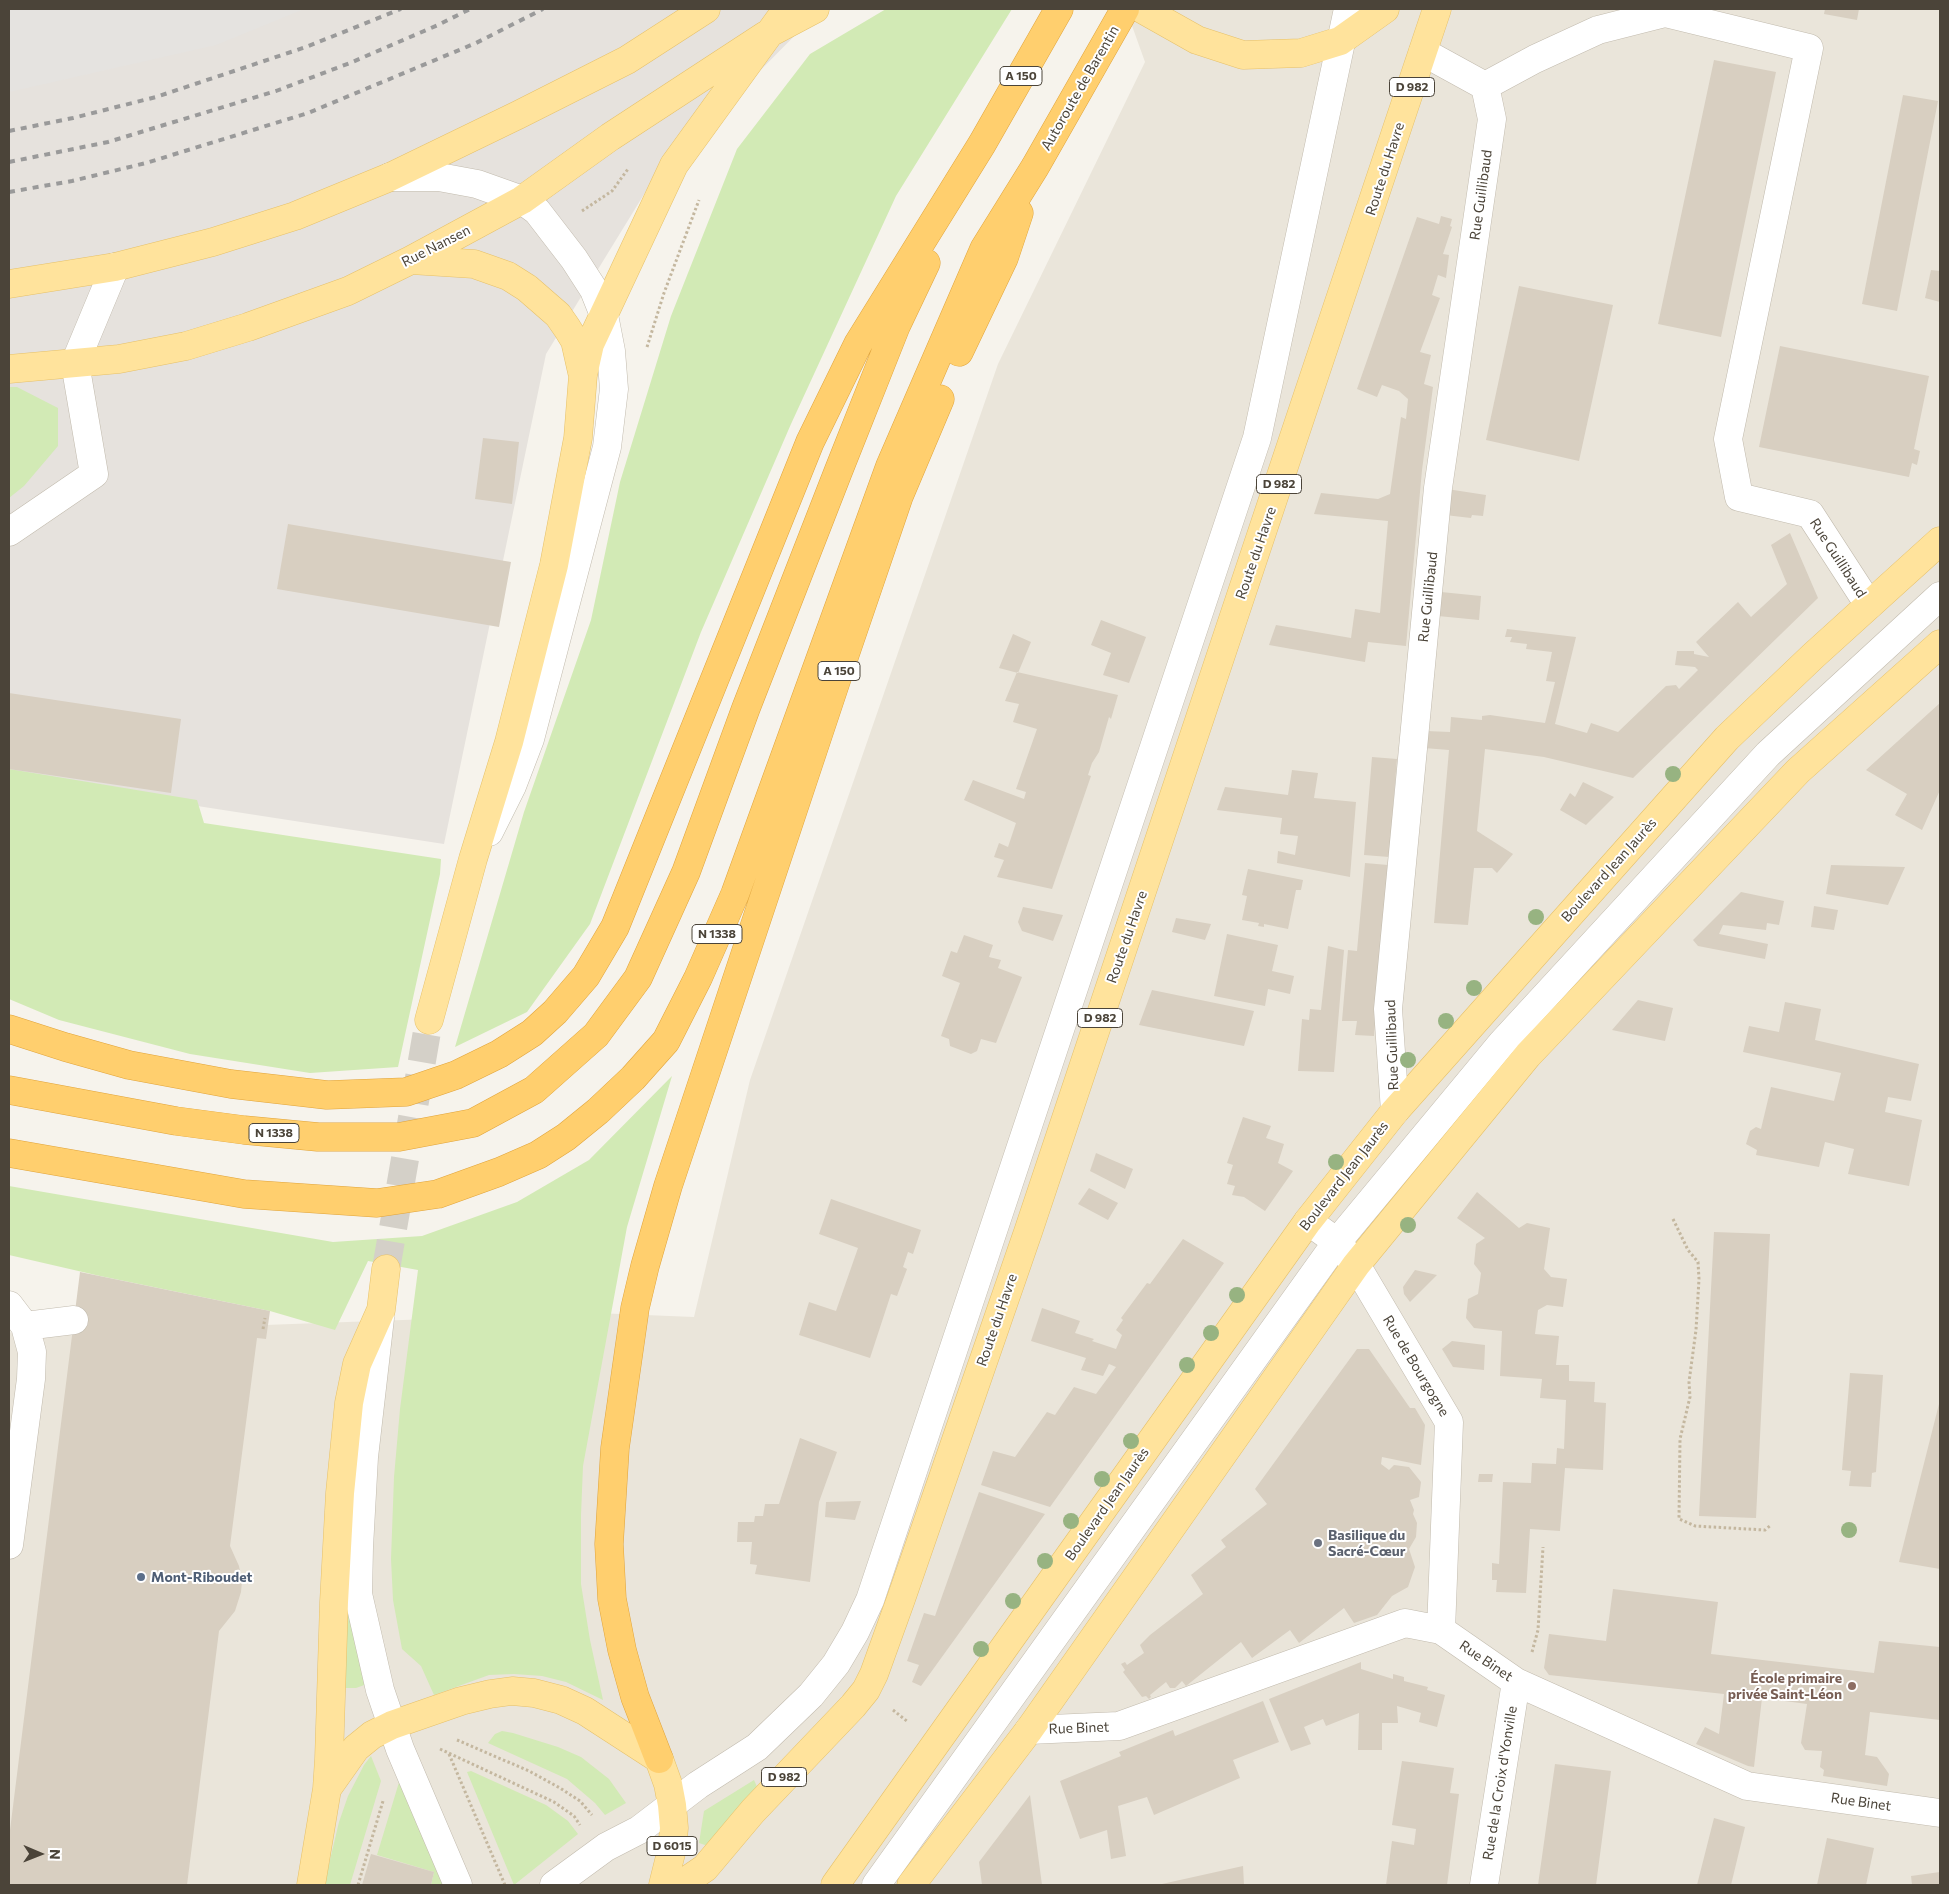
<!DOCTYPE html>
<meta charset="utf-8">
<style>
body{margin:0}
#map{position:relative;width:1949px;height:1894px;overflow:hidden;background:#f6f3ec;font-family:Commissioner,sans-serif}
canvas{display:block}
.frame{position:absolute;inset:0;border:10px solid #4b4439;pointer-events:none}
.north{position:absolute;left:15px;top:1829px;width:50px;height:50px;-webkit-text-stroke:4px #fff;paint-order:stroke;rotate:91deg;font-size:14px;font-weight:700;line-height:20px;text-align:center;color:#4b4439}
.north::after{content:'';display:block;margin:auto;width:18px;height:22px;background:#4b4439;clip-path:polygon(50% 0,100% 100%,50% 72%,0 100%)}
</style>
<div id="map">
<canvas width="1949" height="1894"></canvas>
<div class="frame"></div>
<div class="north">N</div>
</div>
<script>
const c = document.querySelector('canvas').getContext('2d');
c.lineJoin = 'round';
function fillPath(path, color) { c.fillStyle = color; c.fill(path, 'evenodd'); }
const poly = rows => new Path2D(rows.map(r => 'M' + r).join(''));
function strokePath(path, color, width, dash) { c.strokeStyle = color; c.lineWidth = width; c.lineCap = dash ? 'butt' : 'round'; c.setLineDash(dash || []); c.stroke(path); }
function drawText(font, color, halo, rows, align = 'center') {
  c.font = font + ' Commissioner,sans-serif'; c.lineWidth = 4; c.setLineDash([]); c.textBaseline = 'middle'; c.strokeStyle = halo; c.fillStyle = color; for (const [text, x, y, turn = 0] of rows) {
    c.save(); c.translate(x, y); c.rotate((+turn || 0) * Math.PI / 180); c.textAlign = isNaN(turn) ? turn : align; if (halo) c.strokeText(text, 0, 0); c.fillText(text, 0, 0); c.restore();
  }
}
const residential = poly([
 [1126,9,1940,9,1940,1885,9,1885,9,1332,16,1334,596,1313,694,1317,750,1080,998,364,1145,62]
]);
const industrial = poly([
 [9,9,821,9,654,178,546,354,444,844,9,777]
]);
const green = poly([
 [886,9,1012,9,896,196,791,424,701,632,590,924,527,1012,455,1047,524,812,591,620,620,482,671,316,737,149,810,54],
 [9,387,17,387,58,408,58,446,24,486,9,498],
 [9,769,197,800,204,823,441,859,440,874,398,1067,310,1073,190,1054,59,1020,9,999],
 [672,1076,627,1227,583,1466,581,1515,581,1584,590,1640,603,1700,566,1682,542,1676,514,1674,489,1675,434,1695,421,1666,402,1649,393,1600,391,1559,394,1477,400,1409,418,1270,368,1261,335,1330,270,1311,100,1276,9,1255,9,1186,333,1242,422,1236,517,1202,589,1160],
 [345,1605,350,1605,367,1684,356,1688,343,1688],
 [502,1731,513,1733,558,1747,581,1757,609,1779,626,1803,605,1815,595,1803,567,1779,488,1743,495,1734],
 [371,1756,381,1781,350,1885,324,1885,339,1822,348,1796,364,1765],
 [471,1771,546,1805,568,1821,578,1834,514,1885,467,1772],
 [400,1779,445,1885,431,1885,434,1872,377,1855],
 [754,1780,758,1789,708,1846,699,1843,704,1811]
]);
const parking = poly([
 [9,9,304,9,216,45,9,92]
]);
const building = poly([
 [1825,9,1859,9,1857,20,1824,14],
 [1714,60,1776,72,1721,337,1658,324],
 [1903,95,1938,101,1897,311,1862,304],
 [1441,216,1452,219,1450,226,1452,227,1443,254,1449,255,1446,278,1438,275,1432,295,1440,298,1420,352,1431,355,1424,384,1433,387,1422,470,1406,646,1368,642,1365,662,1269,645,1276,625,1351,638,1355,609,1380,613,1388,521,1314,514,1321,493,1378,499,1390,494,1401,417,1406,419,1408,399,1399,391,1382,385,1377,397,1357,389,1417,217,1439,224],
 [1931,270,1940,271,1940,302,1925,298],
 [1519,286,1613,305,1579,461,1486,440],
 [1780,346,1929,376,1914,449,1920,451,1917,465,1912,463,1909,477,1759,447],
 [483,438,519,442,512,504,475,499],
 [1447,489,1486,495,1483,516,1472,515,1471,518,1445,515],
 [288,524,511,562,499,627,277,589],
 [1790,533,1818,598,1633,778,1544,757,1485,749,1477,831,1513,854,1497,873,1492,868,1474,868,1468,925,1434,923,1449,750,1424,748,1426,731,1450,732,1451,717,1482,720,1482,716,1490,715,1545,723,1555,682,1546,681,1552,652,1526,649,1527,644,1510,642,1512,637,1505,637,1507,629,1576,637,1555,724,1587,733,1591,723,1618,732,1666,686,1676,685,1679,689,1698,670,1695,667,1675,665,1677,651,1694,651,1694,654,1709,657,1696,642,1716,623,1738,602,1751,617,1787,584,1771,545],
 [1441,592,1481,596,1479,620,1438,616],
 [1101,620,1146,637,1129,683,1103,675,1111,653,1091,645],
 [1013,634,1031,642,1018,673,999,668],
 [1017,672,1118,695,1111,719,1109,717,1099,752,1092,763,1088,775,1091,776,1052,889,997,877,1004,860,994,857,999,843,1008,847,1016,823,964,800,973,780,1024,799,1026,792,1016,789,1037,729,1013,722,1019,704,1005,701],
 [9,693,181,719,171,793,9,769],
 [1940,703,1940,790,1922,830,1895,815,1907,794,1866,770],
 [1372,757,1397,759,1389,857,1364,855],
 [1292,770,1318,773,1314,798,1356,802,1350,877,1277,863,1278,851,1295,855,1298,836,1280,834,1282,818,1217,810,1225,787,1288,795],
 [1583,782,1614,797,1586,825,1560,810,1570,793,1575,797],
 [1365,863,1388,865,1374,1036,1355,1035,1357,1021,1342,1021,1348,950,1357,951],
 [1831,865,1905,867,1888,905,1826,894],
 [1248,869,1303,880,1301,890,1296,890,1288,929,1264,924,1264,927,1258,926,1259,923,1242,920,1247,896,1242,895],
 [1741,892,1784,901,1779,925,1767,923,1766,930,1723,925,1719,934,1768,944,1765,959,1698,946,1693,940],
 [1814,906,1838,910,1834,930,1811,927],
 [1023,907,1063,915,1053,941,1022,931,1018,922],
 [1176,918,1211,924,1205,940,1172,932],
 [1227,934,1278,945,1272,971,1294,976,1290,994,1268,989,1265,1006,1214,996],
 [964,935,993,945,989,957,1001,960,998,968,1022,977,996,1043,981,1039,977,1051,971,1054,950,1046,949,1039,941,1036,960,983,942,976,951,951,957,953],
 [1328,946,1344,950,1334,1072,1298,1071,1302,1019,1309,1020,1310,1009,1321,1010],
 [1152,990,1254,1011,1244,1046,1139,1025],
 [1638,1000,1673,1008,1665,1041,1612,1030],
 [1785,1002,1821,1009,1815,1040,1919,1064,1911,1101,1888,1097,1885,1112,1922,1120,1909,1186,1848,1174,1854,1149,1825,1142,1819,1167,1756,1155,1757,1150,1746,1144,1750,1131,1756,1127,1761,1129,1771,1087,1834,1101,1841,1073,1743,1052,1749,1026,1779,1032],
 [1243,1117,1271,1126,1266,1138,1284,1144,1278,1163,1293,1171,1265,1211,1244,1197,1232,1195,1235,1186,1227,1184,1233,1165,1227,1163],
 [1096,1153,1133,1169,1125,1189,1090,1171],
 [1089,1188,1118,1203,1108,1220,1078,1204],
 [1477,1192,1519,1228,1527,1223,1550,1228,1544,1269,1551,1277,1567,1279,1563,1307,1547,1305,1538,1310,1535,1334,1559,1336,1556,1365,1569,1365,1569,1381,1595,1382,1594,1402,1606,1403,1603,1470,1565,1468,1560,1531,1530,1529,1526,1593,1496,1592,1497,1580,1492,1580,1492,1563,1499,1564,1503,1482,1531,1483,1532,1463,1556,1464,1557,1448,1564,1449,1566,1400,1540,1398,1542,1379,1500,1376,1502,1331,1474,1328,1466,1318,1468,1299,1478,1294,1481,1273,1474,1264,1476,1244,1485,1238,1457,1218],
 [831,1199,921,1230,913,1254,908,1252,903,1267,907,1269,897,1296,891,1294,870,1358,799,1335,809,1302,836,1311,858,1248,819,1234],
 [1714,1232,1770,1234,1756,1518,1699,1516],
 [1183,1239,1224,1263,1050,1507,981,1485,993,1451,1015,1457,1047,1412,1055,1415,1074,1387,1096,1394,1116,1367,1109,1364,1103,1376,1081,1370,1086,1358,1031,1341,1042,1308,1080,1321,1075,1333,1094,1339,1092,1341,1116,1349,1122,1335,1116,1330,1123,1320,1121,1318,1147,1283,1150,1284],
 [1415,1270,1437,1275,1410,1302,1404,1294,1403,1287],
 [80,1272,270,1311,266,1339,257,1338,230,1546,239,1566,242,1581,241,1592,235,1611,219,1631,187,1885,9,1885,9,1838],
 [1452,1341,1485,1345,1484,1370,1453,1367,1442,1349],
 [1357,1349,1369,1349,1410,1408,1415,1408,1425,1425,1421,1465,1382,1457,1381,1464,1389,1470,1394,1465,1409,1467,1421,1482,1419,1497,1410,1500,1414,1510,1413,1514,1417,1523,1416,1537,1409,1549,1415,1567,1408,1587,1392,1596,1377,1615,1354,1623,1344,1608,1299,1643,1290,1630,1252,1658,1241,1642,1186,1686,1182,1681,1175,1688,1170,1688,1166,1682,1150,1695,1151,1697,1149,1699,1146,1696,1142,1697,1123,1672,1125,1670,1121,1664,1125,1662,1127,1665,1144,1653,1140,1645,1150,1635,1203,1594,1191,1575,1226,1547,1221,1540,1267,1504,1255,1489],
 [1850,1373,1883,1375,1876,1472,1872,1473,1871,1487,1849,1486,1851,1471,1842,1470],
 [1940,1400,1940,1569,1899,1562],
 [800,1438,837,1452,819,1502,810,1582,755,1574,757,1565,750,1564,752,1542,737,1542,738,1522,754,1522,755,1516,763,1516,765,1504,779,1504],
 [1479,1474,1493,1474,1492,1482,1478,1482],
 [979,1492,1045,1514,921,1686,912,1682,919,1665,907,1661,924,1613,935,1616],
 [861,1501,855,1520,825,1517,826,1502],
 [1613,1589,1718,1602,1711,1654,1874,1673,1879,1641,1940,1647,1940,1720,1870,1712,1865,1755,1877,1757,1889,1774,1887,1786,1823,1776,1824,1770,1820,1767,1822,1751,1805,1750,1801,1743,1807,1704,1762,1698,1754,1767,1748,1766,1696,1744,1705,1727,1719,1734,1724,1694,1549,1675,1544,1668,1549,1634,1606,1641],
 [1361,1662,1361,1669,1393,1679,1393,1674,1404,1677,1404,1681,1428,1687,1427,1690,1445,1695,1437,1727,1419,1722,1421,1713,1397,1706,1398,1723,1382,1723,1382,1750,1358,1750,1359,1713,1326,1726,1323,1719,1304,1727,1311,1744,1291,1751,1269,1699],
 [1263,1701,1279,1742,1233,1760,1240,1778,1154,1815,1147,1797,1118,1806,1126,1856,1111,1859,1107,1830,1080,1839,1060,1781,1121,1756,1119,1752,1173,1730,1175,1736],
 [1402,1761,1454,1768,1450,1793,1459,1794,1447,1885,1386,1885,1392,1841,1414,1845,1416,1829,1392,1825],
 [1555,1764,1611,1771,1596,1885,1538,1885],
 [1030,1795,1042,1885,982,1885,979,1862],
 [1714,1818,1745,1827,1731,1885,1697,1885],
 [1827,1838,1874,1848,1866,1885,1817,1885],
 [371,1854,434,1872,431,1885,362,1885],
 [1243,1866,1244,1885,1162,1885,1162,1884],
 [1940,1872,1940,1885,1912,1885,1911,1876]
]);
const majorTunnel = poly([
 [386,1269,429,1020]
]);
const path = poly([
 [582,211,612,191,628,169],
 [647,347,664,293,699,200],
 [1673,1219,1688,1250,1698,1262,1699,1279,1696,1330,1689,1382,1690,1397,1680,1439,1679,1519,1695,1526,1765,1530,1771,1525],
 [263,1329,265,1318],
 [1532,1652,1538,1630,1543,1547],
 [893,1710,908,1722],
 [457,1740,529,1771,560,1788,580,1801,592,1815],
 [440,1749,554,1802,574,1816,580,1825],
 [449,1754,505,1885],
 [358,1885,383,1801]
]);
const minor = poly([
 [1485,86,1535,59,1598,30,1665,13,1809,48,1728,439,1739,497,1810,514,1869,605],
 [390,177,439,177,477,184,522,200,537,211,574,259,594,290,604,315,611,351,614,389,607,447,530,739,512,786,489,832],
 [9,532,94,474,75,363,115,267],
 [1395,1111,1388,1009,1438,488,1492,119,1485,86,1423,52],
 [1308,1221,1337,1242,1356,1265,1449,1422,1441,1630],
 [9,1305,25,1326,32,1352,31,1379,9,1545],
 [380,1318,364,1457,359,1547,358,1594,380,1690,400,1749,458,1885],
 [25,1326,74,1320],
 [1029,1730,1119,1726,1405,1623,1441,1630,1516,1682,1747,1786,1940,1813],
 [554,1885,606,1847,639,1830,698,1785,757,1747,811,1695,836,1664,855,1632,870,1600,1257,438,1348,9],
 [876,1885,1337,1242,1502,1043,1768,754,1940,596],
 [1484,1885,1516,1682]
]);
const major = poly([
 [1142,9,1197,40,1243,55,1301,53,1340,41,1385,9],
 [411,260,474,264,508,276,527,288,558,315,567,328,575,341,582,372],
 [9,284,115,267,213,242,295,216,390,177,518,115,627,60,706,9],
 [9,369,119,359,186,346,248,327,348,291,411,260,522,200,610,137,766,35,815,9],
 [429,1020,473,859,509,742,554,565,578,438,583,375,590,344,674,165,787,9],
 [327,1789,356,1748,372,1735,392,1725,461,1701,490,1694,512,1691,534,1693,561,1700,585,1711,659,1759,668,1784,672,1805,674,1828,672,1849,663,1885],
 [311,1885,327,1789,329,1759,334,1602,340,1493,349,1403,357,1364,381,1310,386,1269],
 [680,1885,705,1868,753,1811,853,1706,866,1690,874,1674,901,1599,1028,1232,1437,9],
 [835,1885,1308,1221,1395,1111,1727,738,1813,656,1940,541],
 [911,1885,1029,1730,1356,1265,1528,1055,1798,771,1940,644]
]);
const highway = poly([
 [959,352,1004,258,1019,213],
 [9,1029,65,1047,129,1065,231,1084,327,1095,406,1092,456,1075,499,1054,532,1033,555,1012,586,976,615,927,810,442,858,344,982,144,1059,9],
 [9,1090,176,1121,244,1130,318,1137,399,1137,473,1123,534,1090,596,1035,638,978,686,872,746,708,838,472,896,326,926,263],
 [9,1153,244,1194,377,1203,438,1194,499,1172,538,1155,566,1137,598,1111,633,1078,666,1041,698,978,735,894,890,466,984,249,1035,167,1125,9],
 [659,1759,635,1697,622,1650,612,1599,609,1544,615,1448,635,1308,645,1266,668,1186,841,666,899,496,940,399]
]);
const rail = poly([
 [9,131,73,118,156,97,306,47,401,9],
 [9,162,108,142,276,91,350,63,438,25,470,9],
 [9,192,72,181,146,163,308,113,476,43,543,9]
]);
const trees = [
 [1673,774],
 [1536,917],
 [1474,988],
 [1446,1021],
 [1408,1060],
 [1336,1162],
 [1408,1225],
 [1237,1295],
 [1211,1333],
 [1187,1365],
 [1131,1441],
 [1102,1479],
 [1071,1521],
 [1849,1530],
 [1045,1561],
 [1013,1601],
 [981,1649]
];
const markers = [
 [1318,1543,5,"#6b7280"],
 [141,1577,5,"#5c6f8a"],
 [1852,1686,5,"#8d6e63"]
];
const shields = [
 [1021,76,42],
 [1412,87,45],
 [1279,484,45],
 [839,671,42],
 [717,934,50],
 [1100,1018,45],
 [274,1133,50],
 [784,1777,45],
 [672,1846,50]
];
const shieldNames = [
 ["A 150",1021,76],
 ["D 982",1412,87],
 ["D 982",1279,484],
 ["A 150",839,671],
 ["N 1338",717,934],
 ["D 982",1100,1018],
 ["N 1338",274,1133],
 ["D 982",784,1777],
 ["D 6015",672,1846]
];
const streetNames = [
 ["Autoroute de Barentin",1080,88,-60],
 ["Route du Havre",1385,169,-72],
 ["Rue Guillibaud",1481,195,-82],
 ["Rue Nansen",436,246,-27],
 ["Route du Havre",1256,553,-71],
 ["Rue Guillibaud",1838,558,57],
 ["Rue Guillibaud",1428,597,-84],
 ["Boulevard Jean Jaurès",1609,870,-48],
 ["Route du Havre",1127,937,-71],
 ["Rue Guillibaud",1392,1045,-92],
 ["Boulevard Jean Jaurès",1344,1176,-52],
 ["Route du Havre",997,1320,-71],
 ["Rue de Bourgogne",1416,1366,59],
 ["Boulevard Jean Jaurès",1107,1504,-55],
 ["Rue Binet",1486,1661,34],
 ["Rue Binet",1079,1728,-2],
 ["Rue de la Croix d'Yonville",1500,1783,-81],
 ["Rue Binet",1861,1802,8]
];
const worshipNames = [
 ["Basilique du",1328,1535],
 ["Sacré-Cœur",1328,1551]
];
const serviceNames = [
 ["Mont-Riboudet",151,1577]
];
const educationNames = [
 ["École primaire",1842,1678],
 ["privée Saint-Léon",1842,1694]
];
fillPath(residential, '#eae5da');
fillPath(industrial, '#e6e2dd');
fillPath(green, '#d2eab5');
fillPath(parking, '#e5e3e0');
fillPath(building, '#d8cfc1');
strokePath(majorTunnel, '#d4d0c8', 28, [28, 14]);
strokePath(minor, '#c2bbae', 29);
strokePath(major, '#e6c16a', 29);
strokePath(highway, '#e0a43c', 29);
strokePath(path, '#c4b79f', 3, [2.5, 2.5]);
strokePath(minor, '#fff', 28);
strokePath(major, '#ffe39c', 28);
strokePath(highway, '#ffcf6e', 28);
strokePath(rail, '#9a9a9a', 4, [6, 6]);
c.fillStyle = '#97b381';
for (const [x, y] of trees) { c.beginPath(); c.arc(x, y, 8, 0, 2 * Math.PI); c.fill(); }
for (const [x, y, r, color] of markers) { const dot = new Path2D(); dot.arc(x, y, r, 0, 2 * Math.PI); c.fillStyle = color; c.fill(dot); strokePath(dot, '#fff', 2); }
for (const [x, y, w] of shields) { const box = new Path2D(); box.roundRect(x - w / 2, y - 9.5, w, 19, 4); c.fillStyle = '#fff'; c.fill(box); strokePath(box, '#4b4439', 1); }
drawText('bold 12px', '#4b4439', null, shieldNames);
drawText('14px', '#4b4439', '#fff', streetNames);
drawText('bold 14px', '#5b616d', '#fff', worshipNames, 'left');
drawText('bold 14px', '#4e5e75', '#fff', serviceNames, 'left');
drawText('bold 14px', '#785e54', '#fff', educationNames, 'right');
</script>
